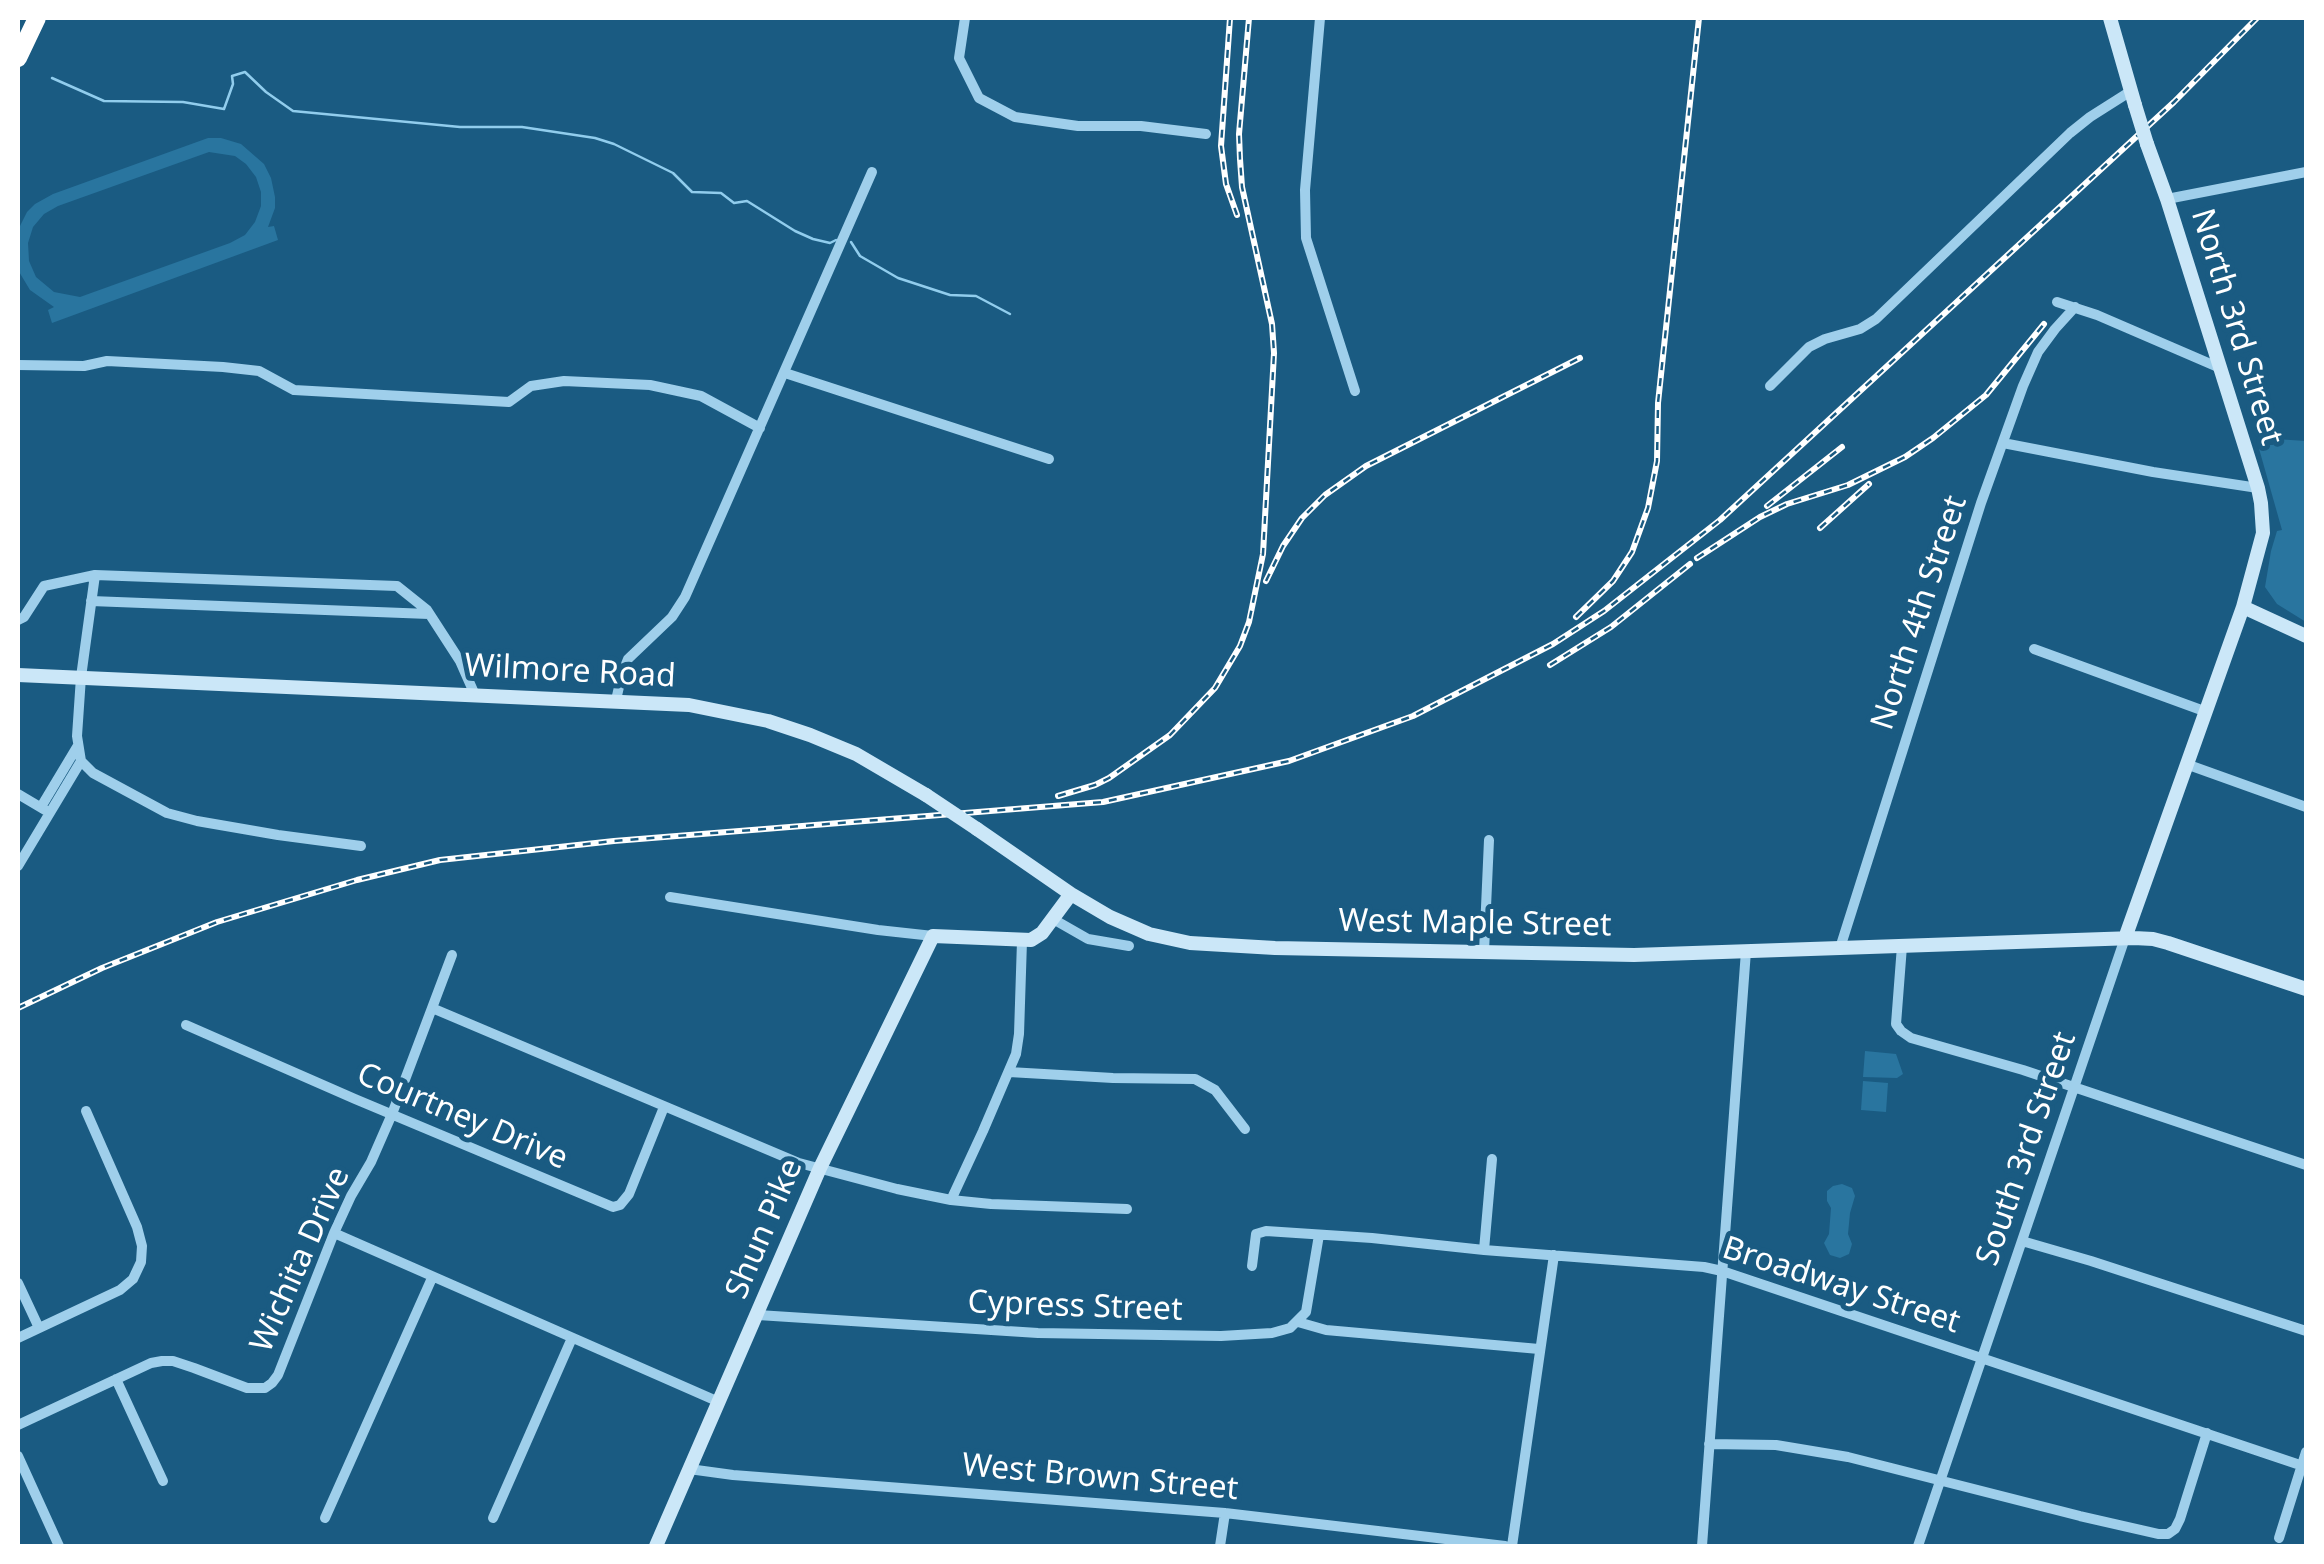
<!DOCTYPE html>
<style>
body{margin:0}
#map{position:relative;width:2324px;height:1564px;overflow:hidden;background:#1a5b82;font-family:"Noto Sans",sans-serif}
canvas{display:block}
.frame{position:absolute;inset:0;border:20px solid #fff;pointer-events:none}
</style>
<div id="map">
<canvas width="2324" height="1564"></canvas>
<div class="frame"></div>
</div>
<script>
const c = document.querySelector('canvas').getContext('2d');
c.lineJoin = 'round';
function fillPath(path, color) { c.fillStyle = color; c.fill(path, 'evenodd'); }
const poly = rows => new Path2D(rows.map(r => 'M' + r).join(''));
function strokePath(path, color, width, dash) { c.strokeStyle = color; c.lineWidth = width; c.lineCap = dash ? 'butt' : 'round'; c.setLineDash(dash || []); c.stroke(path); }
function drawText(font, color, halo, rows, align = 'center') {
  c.font = font + ' "Noto Sans",sans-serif'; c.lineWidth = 10; c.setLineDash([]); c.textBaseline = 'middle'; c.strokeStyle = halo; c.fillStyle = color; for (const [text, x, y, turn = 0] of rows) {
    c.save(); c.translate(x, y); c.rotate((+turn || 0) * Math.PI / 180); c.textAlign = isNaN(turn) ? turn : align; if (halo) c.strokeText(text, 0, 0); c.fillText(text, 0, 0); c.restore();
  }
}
const green = poly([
 [208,138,221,138,241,144,264,164,271,178,275,197,275,208,268,227,274,226,278,240,52,323,48,310,54,307,30,290,18,270,18,230,27,212,35,204,53,194],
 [209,152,235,156,246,164,256,177,261,192,261,206,255,222,245,235,230,243,80,297,54,292,36,277,29,261,28,243,33,227,44,214,58,206],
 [2275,439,2306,441,2306,622,2277,604,2265,587,2271,551,2277,531,2282,530,2258,445,2273,445],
 [1865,1051,1896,1054,1903,1074,1897,1078,1863,1077],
 [1863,1081,1888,1083,1886,1112,1861,1110],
 [1842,1184,1852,1188,1855,1196,1850,1213,1848,1234,1852,1244,1849,1254,1840,1258,1830,1255,1824,1243,1829,1234,1831,1208,1827,1201,1827,1191,1833,1186]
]);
const stream = poly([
 [52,78,104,101,183,102,224,109,233,84,232,76,245,72,266,92,293,111,460,127,522,127,595,138,614,144,673,173,692,192,721,193,734,203,747,201,795,231,813,239,830,243,836,240],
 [851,242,860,256,898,278,950,295,976,296,1010,314]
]);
const street = poly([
 [965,18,959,58,979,98,1015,117,1078,126,1141,126,1206,134],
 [1320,18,1305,190,1306,238,1355,391],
 [2167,199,2306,172],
 [2057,302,2097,315,2220,368],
 [18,365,84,366,107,361,223,367,259,371,294,390,509,402,531,386,564,381,650,385,701,396,760,428],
 [785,373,1049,459],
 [1770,386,1809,347,1825,339,1860,329,1876,319,2070,133,2090,117,2131,91],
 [2003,443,2153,472,2258,488],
 [95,575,397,586,427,610,460,661,475,695],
 [91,601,429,614],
 [18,620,24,617,44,586,95,575,81,677,77,736,81,761,93,773,167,813,197,821,278,835,361,846],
 [2034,649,2204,711],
 [616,700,622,674,628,659,672,617,685,597,872,172],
 [2186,764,2306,807],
 [18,794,45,810],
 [41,807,77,747],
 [18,866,81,761],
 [670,897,878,930,933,936],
 [1053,919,1088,939,1129,946],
 [1902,946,1896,1024,1901,1031,1911,1038,2023,1070,2306,1165],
 [1840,948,1981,503,2023,386,2038,352,2055,329,2075,307],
 [1484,952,1489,840],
 [432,1008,799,1163,897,1189,951,1200,991,1204,1127,1209],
 [186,1025,355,1099,613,1207,620,1205,629,1194,664,1107],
 [1009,1072,1113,1078,1195,1079,1215,1090,1245,1129],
 [951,1200,983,1131,1016,1054,1019,1034,1022,941],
 [334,1233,719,1402],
 [2022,1241,2091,1261,2306,1331],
 [1484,1250,1492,1159],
 [1252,1266,1256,1234,1266,1231,1372,1238,1484,1250,1704,1267,1722,1271,2306,1467],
 [18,1283,39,1328],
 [758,1315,1038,1333,1221,1336,1272,1333,1290,1328,1306,1312,1319,1235],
 [1298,1322,1326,1330,1539,1349],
 [18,1338,120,1290,133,1279,141,1262,142,1246,137,1227,86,1111],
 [116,1379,163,1481],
 [18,1425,151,1363,162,1361,173,1361,194,1368,247,1388,265,1388,272,1383,278,1375,334,1233,351,1196,371,1162,392,1114,452,955],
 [1709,1444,1776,1445,1848,1457,2080,1516,2159,1534,2168,1534,2175,1529,2180,1519,2207,1433],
 [18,1456,59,1546],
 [689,1469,733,1475,1225,1513,1505,1546],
 [325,1518,432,1278],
 [493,1518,572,1338],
 [2279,1538,2306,1452],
 [1220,1546,1225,1513],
 [1512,1546,1554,1255],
 [1702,1546,1746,951],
 [1918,1546,2125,938]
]);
const secondary = poly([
 [2110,18,2135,105],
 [2243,607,2306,636],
 [18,675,689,705,768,721,810,735,856,754,926,795],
 [977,829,1071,894,1110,917,1149,934,1190,943,1275,948,1634,955,2134,938,2153,939,2168,943,2306,989],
 [2125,938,2243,607,2263,533,2261,503,2258,488,2167,199,2147,144],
 [656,1546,820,1168,933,936,1031,940,1042,933,1071,894]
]);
const highway = poly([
 [18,58,37,18]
]);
const rail = poly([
 [1230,18,1221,146,1226,184,1237,215],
 [1767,506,1842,447],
 [1820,528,1869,484],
 [1697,558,1760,517,1787,504,1848,485,1905,457,1933,438,1986,395,2044,324],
 [1266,581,1283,546,1302,518,1325,495,1366,466,1580,358],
 [1576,617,1613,581,1632,552,1648,508,1657,461,1658,403,1699,18],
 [1550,665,1611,627,1690,564],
 [1058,796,1095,785,1109,778,1170,735,1215,688,1240,646,1249,622,1263,554,1274,353,1272,324,1242,187,1240,159,1239,134,1249,18],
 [18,1008,102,968,217,922,357,880,440,860,614,841,1103,802,1289,761,1413,716,1553,644,1604,611,1720,520,2174,102,2257,18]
]);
const secondaryBridge = poly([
 [2135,105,2147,144],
 [926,795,977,829]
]);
const streetNames = [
 ["North 3rd Street",2236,327,73],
 ["North 4th Street",1920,613,-72],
 ["Wilmore Road",570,672,3],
 ["West Maple Street",1475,924,1],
 ["Courtney Drive",462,1117,23],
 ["South 3rd Street",2027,1149,-71],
 ["Shun Pike",765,1229,-67],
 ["Wichita Drive",301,1260,-66],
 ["Broadway Street",1841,1286,18],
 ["Cypress Street",1075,1307,2],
 ["West Brown Street",1100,1478,5]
];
fillPath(green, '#29759f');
strokePath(stream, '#91cded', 2.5);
strokePath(street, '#9fcfeb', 10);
strokePath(secondary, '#cbe7f8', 14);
strokePath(highway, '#fff', 18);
strokePath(rail, '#fff', 6);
strokePath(rail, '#1a5b82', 2.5, [8]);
strokePath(secondaryBridge, '#cbe7f8', 14);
drawText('32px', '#fff', '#1a5b82', streetNames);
</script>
